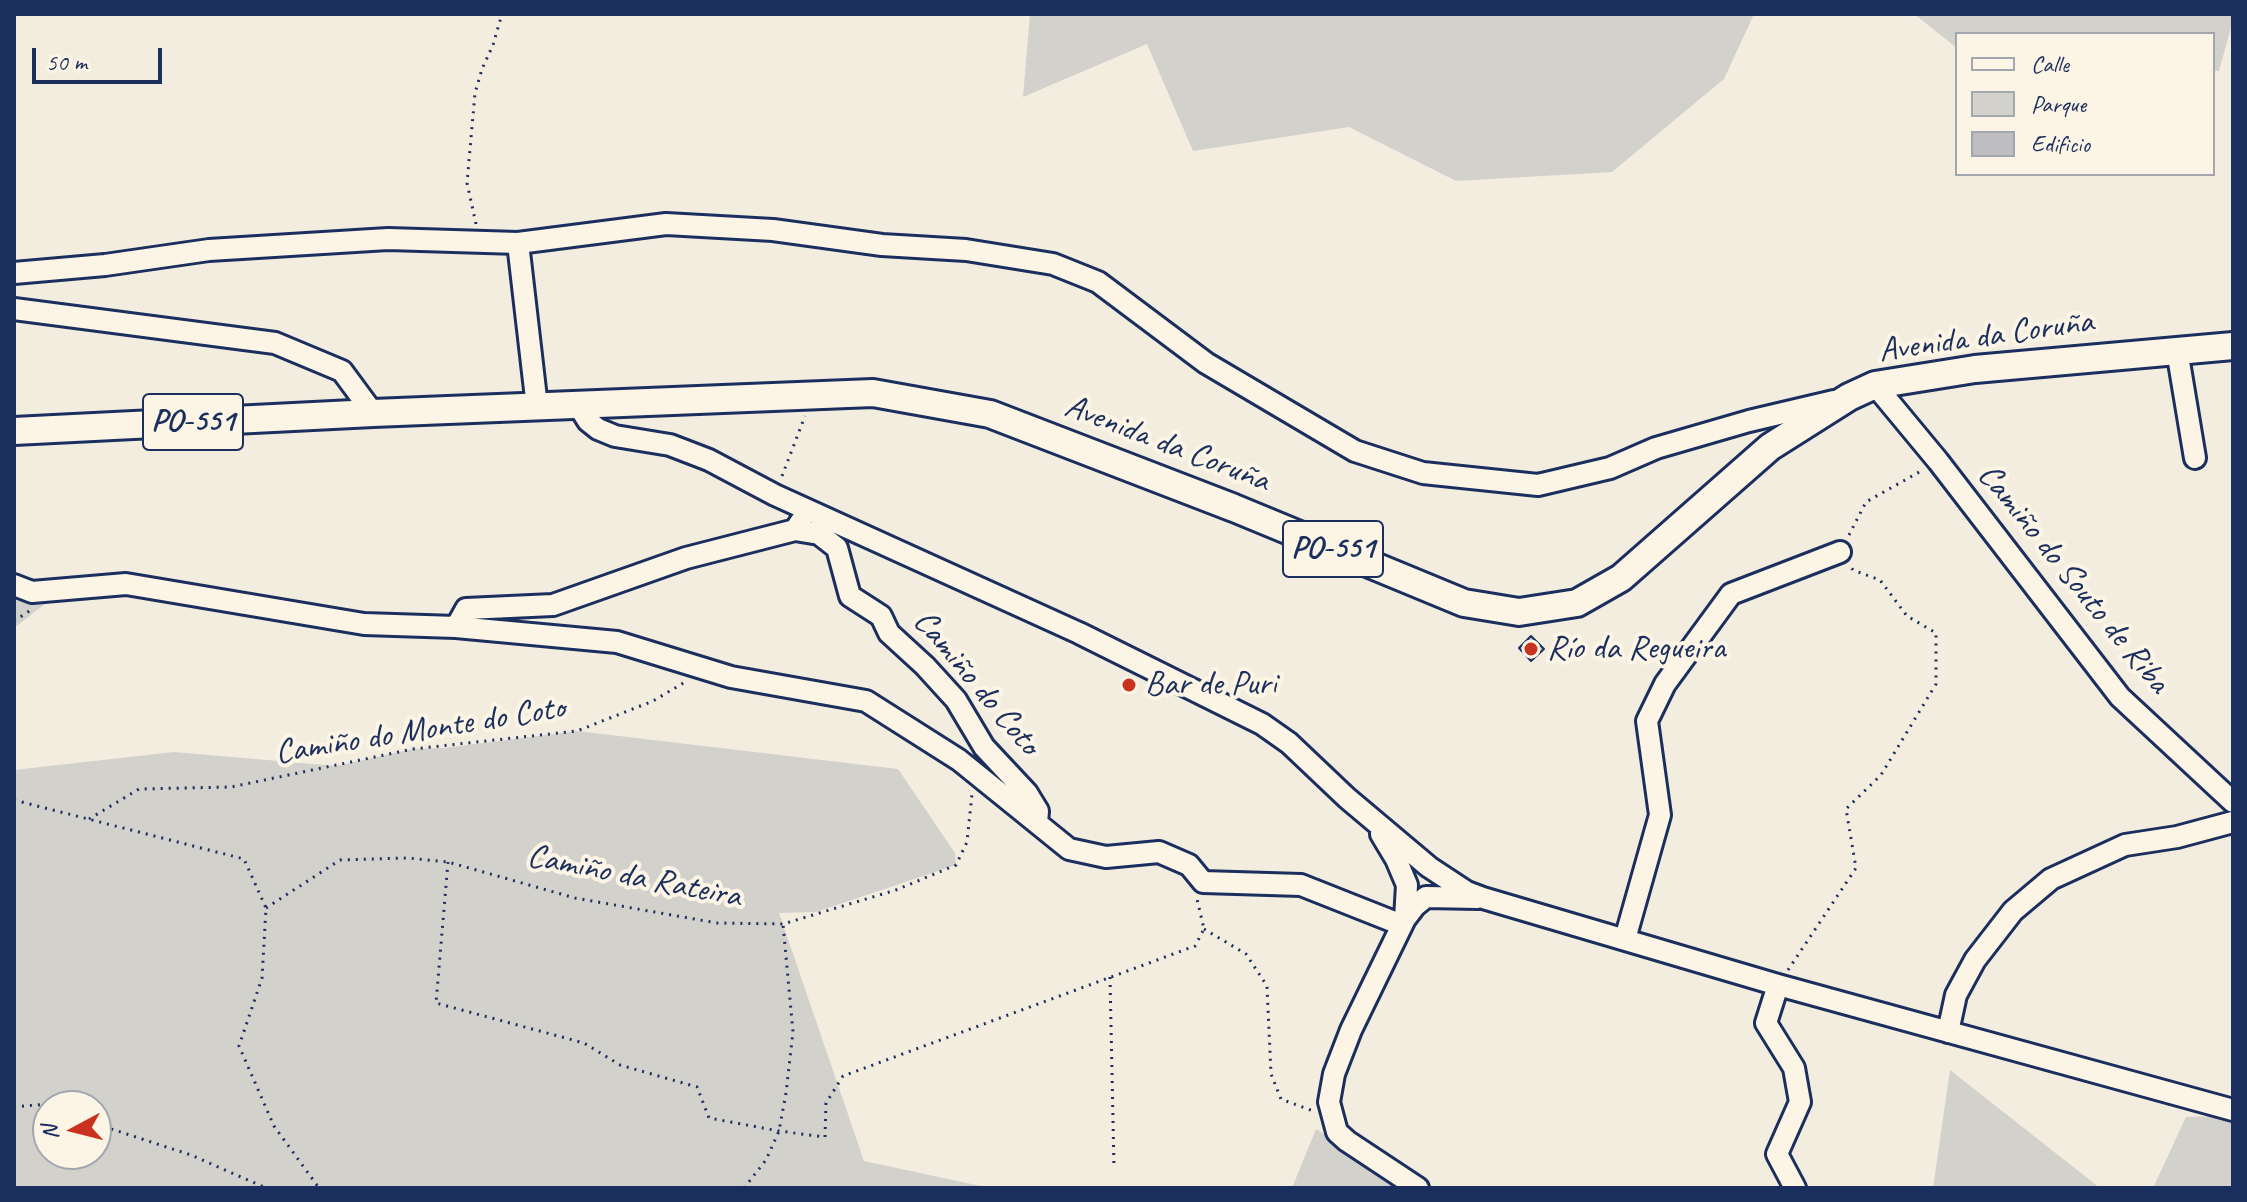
<!DOCTYPE html>
<meta charset="utf-8">
<style>
body{margin:0}
#map{position:relative;width:2247px;height:1202px;overflow:hidden;background:#f3ede0;font-family:Caveat,sans-serif}
canvas{display:block}
.frame{position:absolute;inset:0;border:16px solid #1b2f5e;pointer-events:none}
.legend{position:absolute;left:1955px;top:32px;width:260px;height:144px;box-sizing:border-box;background:#fcf5e5;border:2px solid #a2a6af;margin:0;padding:10px 14px;list-style:none;font-size:24px;color:#1b2f5e}
.legend li{display:flex;align-items:center;gap:16px;height:40px}
.legend b{width:40px;border:2px solid #a2a6af}
.north{position:absolute;left:32px;top:1090px;width:80px;height:80px;box-sizing:border-box;background:#fcf5e5;border:2px solid #a2a6af;border-radius:50%;rotate:263deg;font-size:22px;font-weight:700;line-height:32px;text-align:center;color:#1b2f5e}
.north::after{content:'';display:block;margin:auto;width:28px;height:36px;background:#c8321e;clip-path:polygon(50% 0,100% 100%,50% 72%,0 100%)}
.scale{position:absolute;left:32px;top:48px;width:130px;height:36px;box-sizing:border-box;border:4px solid #1b2f5e;border-top:0;padding-left:10px;font-size:24px;line-height:28px;white-space:nowrap;color:#1b2f5e;-webkit-text-stroke:6px #fcf5e5;paint-order:stroke}
</style>
<div id="map">
<canvas width="2247" height="1202"></canvas>
<div class="frame"></div>
<ul class="legend">
<li><b style="height:10px;background:#fcf5e5"></b>Calle</li>
<li><b style="height:22px;background:#d3d1cc"></b>Parque</li>
<li><b style="height:22px;background:#bebec0"></b>Edificio</li>
</ul>
<div class="north">N</div>
<div class="scale">50 m</div>
</div>
<script>
const c = document.querySelector('canvas').getContext('2d');
c.lineJoin = 'round';
function fillPath(path, color) { c.fillStyle = color; c.fill(path, 'evenodd'); }
const poly = rows => new Path2D(rows.map(r => 'M' + r).join(''));
function strokePath(path, color, width, dash) { c.strokeStyle = color; c.lineWidth = width; c.lineCap = dash ? 'butt' : 'round'; c.setLineDash(dash || []); c.stroke(path); }
function drawText(font, color, halo, rows, align = 'center') {
  c.font = font + ' Caveat,sans-serif'; c.lineWidth = 8; c.setLineDash([]); c.textBaseline = 'middle'; c.strokeStyle = halo; c.fillStyle = color; for (const [text, x, y, turn = 0] of rows) {
    c.save(); c.translate(x, y); c.rotate((+turn || 0) * Math.PI / 180); c.textAlign = isNaN(turn) ? turn : align; if (halo) c.strokeText(text, 0, 0); c.fillText(text, 0, 0); c.restore();
  }
}
const green = poly([
 [1030,14,1754,14,1724,79,1612,172,1456,181,1349,127,1193,151,1147,44,1023,97],
 [1914,14,2233,14,2233,20,2219,71,2213,71,2213,34,1957,34,1957,48],
 [14,600,45,604,14,628],
 [577,731,898,769,955,853,956,865,816,912,779,913,864,1161,990,1188,14,1188,14,770,174,752,336,766,413,749,444,748],
 [96,1106,96,1154,48,1154,48,1106],
 [1950,1070,2100,1188,1933,1188],
 [2233,1116,2233,1188,2153,1188,2186,1117],
 [1316,1129,1409,1188,1292,1188]
]);
const building = poly([
 [1531,636,1544,649,1531,661,1519,648,1531,636]
]);
const path = poly([
 [476,224,467,183,475,93,482,69,493,45,502,14],
 [782,476,805,416],
 [1849,535,1866,502,1921,471],
 [14,621,31,610],
 [14,800,244,859,266,908,262,978,239,1046,274,1126,319,1188],
 [89,819,139,789,231,787,413,749,577,731,653,701,685,682],
 [448,862,436,1003,584,1043,620,1065,697,1087,709,1118,779,1131,825,1137,826,1103,843,1076,1195,946,1204,929,1197,899],
 [266,908,340,860,408,858,448,862,575,898,717,923,783,924,896,890,956,865,967,842,972,794],
 [1204,929,1246,954,1267,986,1271,1074,1281,1099,1313,1111],
 [1788,970,1856,868,1846,809,1881,775,1936,684,1936,633,1907,616,1880,580,1853,570,1850,566],
 [1110,977,1114,1168],
 [14,1107,47,1104,53,1106],
 [96,1124,191,1155,266,1188],
 [744,1188,766,1160,779,1131,786,1093,793,1032,783,924]
]);
const minor = poly([
 [518,243,537,407],
 [14,273,105,265,209,250,388,239,518,243,666,224,773,230,882,245,966,250,1053,264,1098,282,1206,363,1355,451,1423,473,1538,485,1610,468,1656,448,1749,421,1834,401],
 [14,309,275,343,342,371,373,413],
 [2177,350,2195,458],
 [1875,385,1938,461,2120,697,2233,802],
 [578,405,588,421,598,429,615,436,670,445,709,460,775,495,1079,633,1262,724,1289,743,1347,798,1429,867,1467,892,1483,898,1778,985,2233,1110],
 [795,530,819,534,837,548,850,596,881,616,889,633,925,666,956,700,984,747,1027,793,1038,811,1037,823],
 [14,585,32,592,126,584,364,624,456,627,617,642,731,677,866,701,959,760,1069,849,1106,857,1159,852,1189,865,1203,882,1301,885,1402,925],
 [456,627,466,609,553,605,686,558,795,530,801,521],
 [1381,834,1396,859,1407,885,1405,919],
 [1625,939,1660,815,1647,721,1665,684,1731,594,1840,552],
 [1778,985,1766,1023,1794,1068,1800,1102,1777,1154,1795,1188],
 [1948,1032,1956,995,1975,960,2013,911,2051,879,2125,845,2177,837,2233,822],
 [1418,1188,1347,1141,1337,1132,1329,1102,1334,1074,1351,1030,1405,919,1415,906,1426,897,1478,898]
]);
const major = poly([
 [14,431,373,413,873,393,990,414,1234,508,1464,603,1519,612,1577,603,1621,578,1770,447,1849,397,1875,385,1975,369,2233,346]
]);
const markers = [
 [1531,649,8,"#c8321e"],
 [1129,685,8,"#c8321e"]
];
const shields = [
 [193,422,100],
 [1333,549,100]
];
const shieldNames = [
 ["PO-551",193,422],
 ["PO-551",1333,549]
];
const streetNames = [
 ["Avenida da Coruña",1986,337,-8],
 ["Avenida da Coruña",1167,444,21],
 ["Camiño do Souto de Riba",2073,579,51],
 ["Camiño do Coto",976,683,50],
 ["Camiño do Monte do Coto",420,731,-9],
 ["Camiño da Rateira",634,877,11]
];
const poiNames = [
 ["Río da Regueira",1547,649],
 ["Bar de Puri",1145,685]
];
fillPath(green, '#d3d1cc');
fillPath(building, '#bebec0');
strokePath(building, '#1b2f5e', 2);
strokePath(minor, '#1b2f5e', 26);
strokePath(major, '#1b2f5e', 32);
strokePath(path, '#1b2f5e', 3, [2, 6]);
strokePath(minor, '#fcf5e5', 20);
strokePath(major, '#fcf5e5', 26);
for (const [x, y, r, color] of markers) { const dot = new Path2D(); dot.arc(x, y, r, 0, 2 * Math.PI); c.fillStyle = color; c.fill(dot); strokePath(dot, '#fcf5e5', 3); }
for (const [x, y, w] of shields) { const box = new Path2D(); box.roundRect(x - w / 2, y - 28, w, 56, 6); c.fillStyle = '#fcf5e5'; c.fill(box); strokePath(box, '#1b2f5e', 2); }
drawText('bold 32px', '#1b2f5e', null, shieldNames);
drawText('34px', '#1b2f5e', '#fcf5e5', streetNames);
drawText('34px', '#1b2f5e', '#fcf5e5', poiNames, 'left');
</script>
